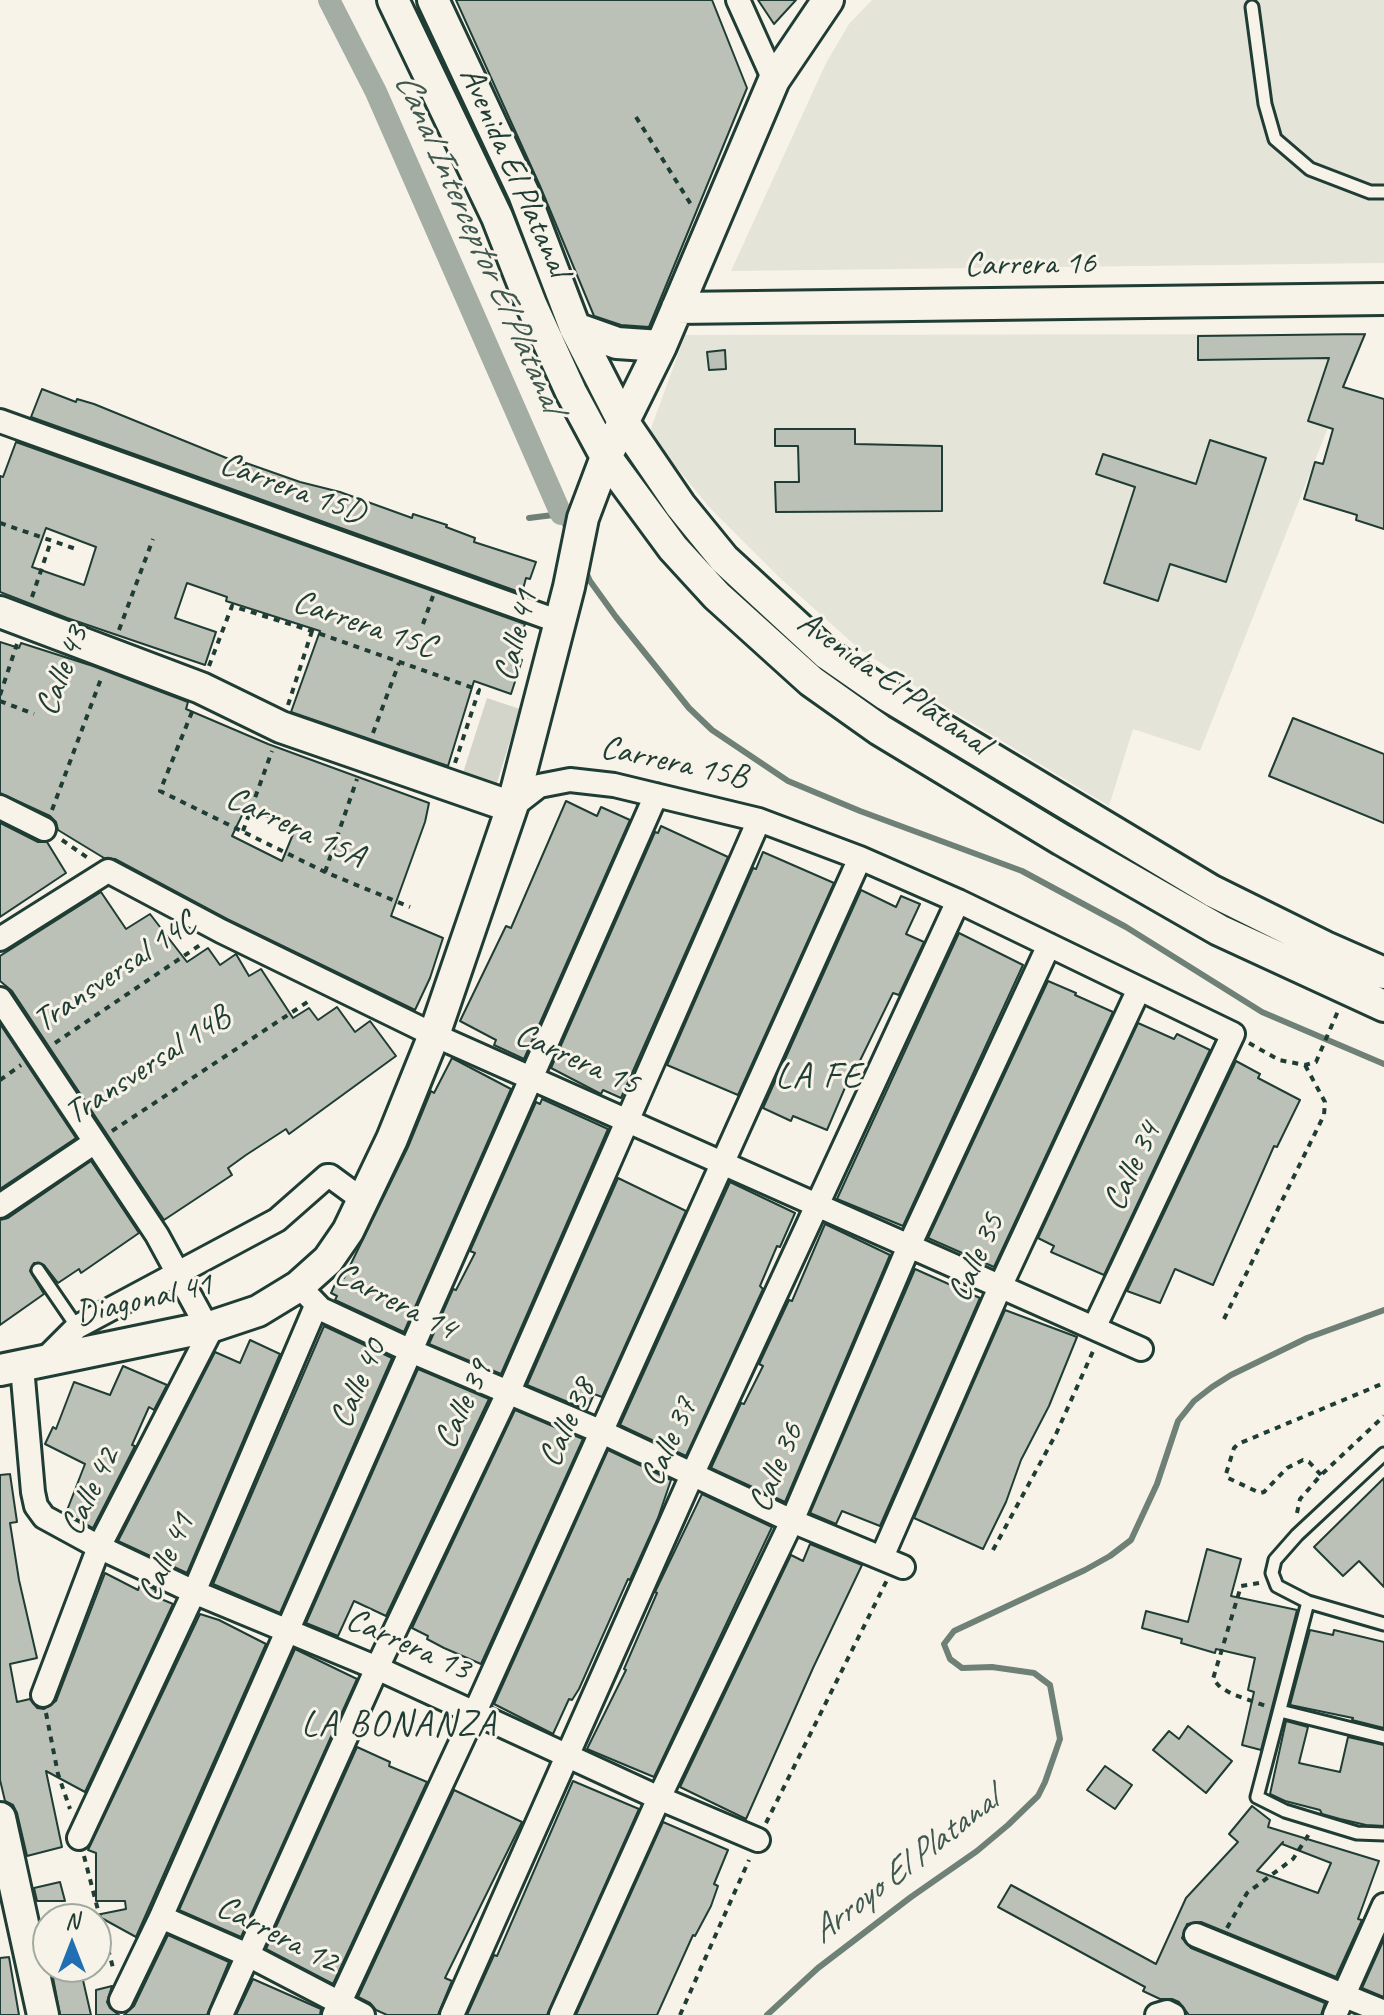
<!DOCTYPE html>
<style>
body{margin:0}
#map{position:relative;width:1384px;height:2015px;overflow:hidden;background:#f7f3e8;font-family:Caveat,sans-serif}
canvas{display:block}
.north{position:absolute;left:32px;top:1903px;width:80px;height:80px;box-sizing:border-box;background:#f7f3e8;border:2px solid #a1aaa0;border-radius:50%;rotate:0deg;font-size:22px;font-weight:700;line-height:32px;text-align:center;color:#1f3d34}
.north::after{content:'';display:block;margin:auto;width:28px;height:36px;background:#1f6fb2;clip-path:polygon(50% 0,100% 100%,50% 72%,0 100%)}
</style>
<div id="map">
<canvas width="1384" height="2015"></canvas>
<div class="north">N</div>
</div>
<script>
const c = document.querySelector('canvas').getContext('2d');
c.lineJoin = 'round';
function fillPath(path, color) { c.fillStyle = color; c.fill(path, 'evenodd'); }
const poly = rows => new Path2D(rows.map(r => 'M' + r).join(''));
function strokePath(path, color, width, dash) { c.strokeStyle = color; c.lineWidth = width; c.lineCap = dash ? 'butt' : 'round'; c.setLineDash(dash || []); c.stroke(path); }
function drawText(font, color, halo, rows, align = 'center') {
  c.font = font + ' Caveat,sans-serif'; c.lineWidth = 6; c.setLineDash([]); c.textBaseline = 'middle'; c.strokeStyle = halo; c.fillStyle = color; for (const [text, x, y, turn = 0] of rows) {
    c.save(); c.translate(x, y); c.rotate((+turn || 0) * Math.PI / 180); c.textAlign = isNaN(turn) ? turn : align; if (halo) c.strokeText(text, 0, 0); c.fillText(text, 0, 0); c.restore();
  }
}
const built = poly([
 [872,0,1384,0,1384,263,731,271,826,63,849,24],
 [1365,334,1200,751,1133,729,1109,806,949,709,857,647,781,579,710,508,649,434,685,335]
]);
const green = poly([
 [487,698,520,709,496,786,462,776]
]);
const stream = poly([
 [529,518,561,514,568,532],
 [584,568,590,581,616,617,689,708,712,730,788,781,860,811,1022,871,1126,927,1262,1012,1384,1064],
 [767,2015,818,1968,911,1897,977,1851,1008,1825,1038,1796,1045,1782,1060,1739,1050,1685,1034,1673,992,1667,962,1668,950,1659,944,1644,954,1631,1085,1570,1110,1556,1131,1540,1157,1484,1178,1421,1194,1401,1212,1387,1231,1375,1307,1338,1384,1310]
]);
const canal = poly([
 [329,0,376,92,561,514]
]);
const building = poly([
 [456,0,712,0,747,88,649,327,621,325,594,316,540,186,456,0],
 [758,0,796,0,774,24,758,0],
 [1365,334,1343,387,1384,399,1384,529,1356,520,1357,515,1304,499,1315,462,1323,464,1333,429,1308,421,1329,358,1198,360,1198,336,1365,334],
 [725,350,726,369,709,370,707,352,725,350],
 [42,389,76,402,77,399,94,404,246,466,246,463,300,482,340,492,412,518,413,514,447,525,446,527,475,538,474,542,536,562,530,579,526,578,522,593,31,417,42,389],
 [775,429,855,429,855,444,942,446,942,511,776,512,775,482,799,482,798,446,775,446,775,429],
 [1210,440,1266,458,1226,582,1170,564,1158,601,1104,583,1135,487,1096,474,1103,454,1196,484,1210,440],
 [16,442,525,624,514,658,522,660,511,694,474,681,448,766,291,712,320,631,226,601,227,597,187,583,175,618,216,632,205,665,67,618,0,592,0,476,3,477,16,442],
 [46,528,96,547,84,585,32,567,46,528],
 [0,642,19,648,21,643,93,666,188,702,186,709,268,744,429,803,425,822,391,916,443,938,430,978,415,1010,227,919,115,859,104,858,58,830,56,822,50,816,0,793,0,642],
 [245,809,296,827,282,861,232,836,245,809],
 [1293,718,1384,754,1384,823,1269,776,1293,718],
 [566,801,597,816,601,807,630,820,524,1059,494,1045,496,1040,460,1021,506,926,511,928,566,801],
 [0,823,38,842,47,842,66,873,0,917,0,823],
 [661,826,728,857,621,1098,603,1090,601,1094,551,1068,655,832,658,833,661,826],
 [763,852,834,883,738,1095,667,1065,753,868,756,869,763,852],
 [861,890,896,907,901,896,920,904,906,934,924,942,899,995,893,993,852,1077,850,1076,827,1130,793,1116,791,1121,763,1108,861,890],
 [101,892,126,929,150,914,187,962,208,948,220,965,236,954,249,976,261,969,293,1018,309,1008,318,1020,337,1007,355,1032,370,1021,396,1056,289,1134,286,1129,246,1155,228,1168,232,1175,164,1220,12,991,0,981,0,956,101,892],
 [959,933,1023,965,903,1226,837,1199,959,933],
 [1048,981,1076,993,1075,995,1113,1012,994,1267,928,1238,1048,981],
 [1138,1023,1174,1039,1177,1034,1210,1050,1104,1275,1051,1252,1054,1246,1038,1238,1138,1023],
 [0,1024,76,1138,0,1189,0,1024],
 [452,1058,511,1089,404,1332,335,1300,337,1296,331,1293,339,1276,344,1278,408,1147,431,1091,434,1093,452,1058],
 [1236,1061,1260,1074,1258,1078,1300,1100,1277,1147,1274,1146,1213,1285,1175,1269,1160,1303,1127,1291,1236,1061],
 [542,1099,608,1129,501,1374,429,1344,453,1289,456,1290,475,1253,470,1251,536,1102,540,1104,542,1099],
 [91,1161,139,1233,81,1273,79,1269,58,1283,44,1265,34,1263,30,1271,44,1294,0,1325,0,1220,8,1218,91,1161],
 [618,1178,686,1211,602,1397,594,1394,587,1410,527,1385,618,1178],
 [730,1182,795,1213,780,1247,777,1246,760,1286,763,1289,686,1456,620,1425,730,1182],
 [825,1224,890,1255,785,1502,711,1468,741,1403,744,1404,763,1366,759,1364,789,1300,792,1301,825,1224],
 [915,1269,980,1298,880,1526,842,1511,836,1524,810,1513,915,1269],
 [1005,1310,1077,1337,1049,1406,1021,1460,1006,1502,983,1549,914,1518,1005,1310],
 [324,1326,392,1358,280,1613,213,1584,324,1326],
 [250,1340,280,1354,187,1573,118,1541,215,1352,240,1363,250,1340],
 [123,1366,167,1385,154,1410,149,1407,132,1445,135,1446,93,1528,66,1513,85,1464,45,1444,53,1427,56,1429,74,1382,110,1395,123,1366],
 [418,1369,489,1399,386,1616,354,1601,338,1636,306,1623,418,1369],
 [515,1410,583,1439,481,1664,444,1648,427,1639,428,1636,412,1628,515,1410],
 [608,1450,671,1480,658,1518,630,1580,628,1579,579,1689,572,1700,569,1699,553,1734,494,1704,608,1450],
 [10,1474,17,1522,10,1523,19,1580,37,1658,10,1664,17,1702,30,1699,37,1708,44,1709,56,1701,105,1573,138,1590,141,1582,156,1590,154,1596,173,1604,85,1792,46,1771,62,1847,27,1856,17,1813,13,1805,5,1801,0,1780,0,1475,10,1474],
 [1384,1478,1384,1587,1359,1561,1343,1576,1314,1547,1384,1478],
 [702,1494,772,1527,654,1777,587,1749,626,1670,624,1669,657,1593,655,1592,702,1494],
 [810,1544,862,1565,813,1668,746,1819,680,1787,791,1555,803,1561,810,1544],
 [1207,1549,1241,1559,1231,1596,1297,1610,1261,1750,1242,1745,1254,1692,1248,1690,1255,1658,1216,1649,1215,1653,1181,1643,1182,1639,1142,1628,1146,1611,1188,1622,1207,1549],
 [200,1614,219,1620,266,1644,136,1937,96,1915,126,1909,125,1901,96,1901,96,1853,88,1850,200,1614],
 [1310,1630,1333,1635,1334,1630,1384,1642,1384,1728,1352,1720,1353,1718,1290,1705,1310,1630],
 [295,1649,357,1679,241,1937,179,1910,295,1649],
 [1286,1721,1308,1727,1299,1763,1340,1772,1348,1737,1384,1745,1384,1826,1366,1825,1340,1819,1322,1814,1320,1810,1285,1801,1270,1794,1286,1721],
 [1188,1726,1232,1761,1206,1793,1153,1750,1169,1731,1179,1739,1188,1726],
 [357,1747,390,1762,389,1766,427,1782,333,1984,266,1949,357,1747],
 [1105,1766,1132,1785,1115,1809,1087,1790,1105,1766],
 [573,1781,639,1809,547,2015,467,2015,494,1955,497,1956,573,1781],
 [454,1790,522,1822,445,1978,452,1981,438,2015,387,2015,376,2010,370,2003,358,1997,454,1790],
 [1252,1806,1270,1820,1268,1827,1379,1861,1358,1919,1362,1920,1336,1977,1201,1922,1187,1924,1182,1938,1191,1948,1325,2003,1321,2015,1189,2015,1179,2002,1172,1999,1160,1999,1143,1991,1145,1987,998,1907,1011,1885,1156,1964,1186,1898,1238,1842,1229,1834,1252,1806],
 [1283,1842,1282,1844,1331,1863,1318,1893,1257,1871,1283,1842],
 [663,1822,728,1850,714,1884,718,1886,711,1906,695,1936,693,1935,657,2015,576,2015,663,1822],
 [60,1882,65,1901,37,1901,34,1888,60,1882],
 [168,1935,229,1962,207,2015,124,2015,134,2006,168,1935],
 [1384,1939,1384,1997,1362,1988,1384,1939],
 [9,1957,19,2015,0,2015,0,1958,9,1957],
 [51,1967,80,1967,91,2015,60,2015,51,1967],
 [253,1979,321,2009,320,2015,236,2015,253,1979],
 [112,1986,107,2002,110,2008,119,2015,96,2015,96,1990,112,1986]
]);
const path = poly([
 [636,117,692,206],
 [0,523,76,549],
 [32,597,51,541],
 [423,624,433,596],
 [119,630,153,539],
 [209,666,232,606,312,631,479,690,455,763],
 [0,695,17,644],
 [0,701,34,714],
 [288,705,312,631],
 [192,712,160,791,325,872,410,907],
 [373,733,399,663],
 [52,810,102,676],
 [243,831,272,751],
 [62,840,88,858],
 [325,872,357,779],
 [55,1043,200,945],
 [1249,1043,1279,1060,1305,1065,1316,1062,1338,1011],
 [0,1080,21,1065],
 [112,1131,312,999],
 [1224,1319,1324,1115,1325,1102,1305,1065],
 [1321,1475,1309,1462,1303,1460,1287,1468,1264,1492,1260,1493,1228,1478,1226,1474,1234,1448,1238,1444,1384,1383],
 [1297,1513,1300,1499,1321,1475,1384,1416],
 [993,1550,1056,1434,1094,1349],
 [1259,1583,1241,1586,1213,1679,1220,1687,1232,1694,1266,1706],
 [46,1713,58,1774,70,1809],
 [766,1823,887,1580],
 [84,1856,113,1968],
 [1227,1928,1247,1893,1293,1859,1309,1834],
 [680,2015,749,1860]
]);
const lane = poly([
 [1252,7,1265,104,1275,139,1310,169,1370,192,1384,192],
 [38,1270,77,1327],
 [1384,1454,1297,1535,1275,1560,1272,1573,1277,1586,1308,1602,1384,1624],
 [1308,1602,1257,1797,1285,1811,1357,1833,1384,1834],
 [1280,1711,1384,1737]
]);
const street = poly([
 [738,0,774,80],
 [0,421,560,622],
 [0,807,44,829],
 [512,807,539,786,570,780,614,785,759,820,860,858,958,901,1233,1034,1094,1328],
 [0,939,108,871,221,931,434,1035,1141,1349],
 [0,999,157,1235,207,1327],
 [0,1206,95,1142],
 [299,1286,321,1309,411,1351,602,1432,792,1521,903,1567],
 [42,1362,77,1327,277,1220,327,1176,330,1176,364,1201],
 [22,1367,33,1492,36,1506,44,1517,99,1547,194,1592,377,1668,659,1798,758,1840],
 [882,1557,1000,1287,1139,989],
 [43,1695,99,1547,213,1326],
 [79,1838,194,1592,316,1306],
 [161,1917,250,1956,363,2015],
 [1196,1935,1384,2012],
 [121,2000,161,1917,656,795],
 [221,2015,377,1668,508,1393,759,820],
 [334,2015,475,1712,860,858],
 [452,2015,692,1475,958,901],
 [561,2015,659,1798,792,1521,909,1246,1049,945],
 [1157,2015,1167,2012,1173,2015],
 [1335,2015,1384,1905]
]);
const secondary = poly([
 [393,0,497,217,531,304,571,392,606,457,673,548,717,596,811,681,880,730,1062,840,1219,930,1384,1006],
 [433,0,524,194,575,328,622,420,680,505,724,559,827,654,886,695,1212,891,1325,947,1384,973],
 [677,308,1384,299],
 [575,328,617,343,661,346],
 [0,612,201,688,281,727,512,807],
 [0,1370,213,1326,258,1311,299,1286,328,1260,348,1231,392,1139,434,1035,512,807,569,587,583,518,606,457,661,346,774,80,828,0],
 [0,1818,43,2015]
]);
const streetNames = [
 ["Avenida El Platanal",514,172,66],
 ["Carrera 16",1030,265,-1],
 ["Carrera 15D",292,489,20],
 ["Carrera 15C",364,625,19],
 ["Calle 41",517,636,-76],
 ["Calle 43",63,671,-69],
 ["Avenida El Platanal",893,684,35],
 ["Carrera 15B",674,763,12],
 ["Carrera 15A",295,828,25],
 ["Transversal 14C",115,973,-34],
 ["Carrera 15",577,1060,24],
 ["Transversal 14B",148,1066,-33],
 ["Calle 34",1133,1167,-65],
 ["Calle 35",977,1258,-66],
 ["Diagonal 41",144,1300,-13],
 ["Carrera 14",395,1302,27],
 ["Calle 40",359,1384,-66],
 ["Calle 39",464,1405,-65],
 ["Calle 38",568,1423,-66],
 ["Calle 37",670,1442,-66],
 ["Calle 36",777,1468,-67],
 ["Calle 42",91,1492,-64],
 ["Calle 41",167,1558,-66],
 ["Carrera 13",408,1645,24],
 ["Carrera 12",277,1935,27]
];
const waterNames = [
 ["Canal Interceptor El Platanal",478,242,66],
 ["Arroyo El Platanal",905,1867,-38]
];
const neighbourhoodNames = [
 ["LA FE",819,1078],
 ["LA BONANZA",399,1726]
];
fillPath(built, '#e5e4d9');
fillPath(green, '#d3d5ca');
strokePath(stream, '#6f8077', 6);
strokePath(canal, '#a4ada3', 22);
fillPath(building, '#bbc1b6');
strokePath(building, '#1f3d34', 2);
strokePath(lane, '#1f3d34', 17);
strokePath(street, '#1f3d34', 28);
strokePath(secondary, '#1f3d34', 36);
strokePath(path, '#1f3d34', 4, [6, 6]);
strokePath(lane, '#f7f3e8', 11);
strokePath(street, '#f7f3e8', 22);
strokePath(secondary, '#f7f3e8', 30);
drawText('34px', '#1f3d34', '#f7f3e8', streetNames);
drawText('italic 36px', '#405950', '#f7f3e8', waterNames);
c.letterSpacing = '2px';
drawText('36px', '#1f3d34', '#f7f3e8', neighbourhoodNames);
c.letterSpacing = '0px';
</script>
